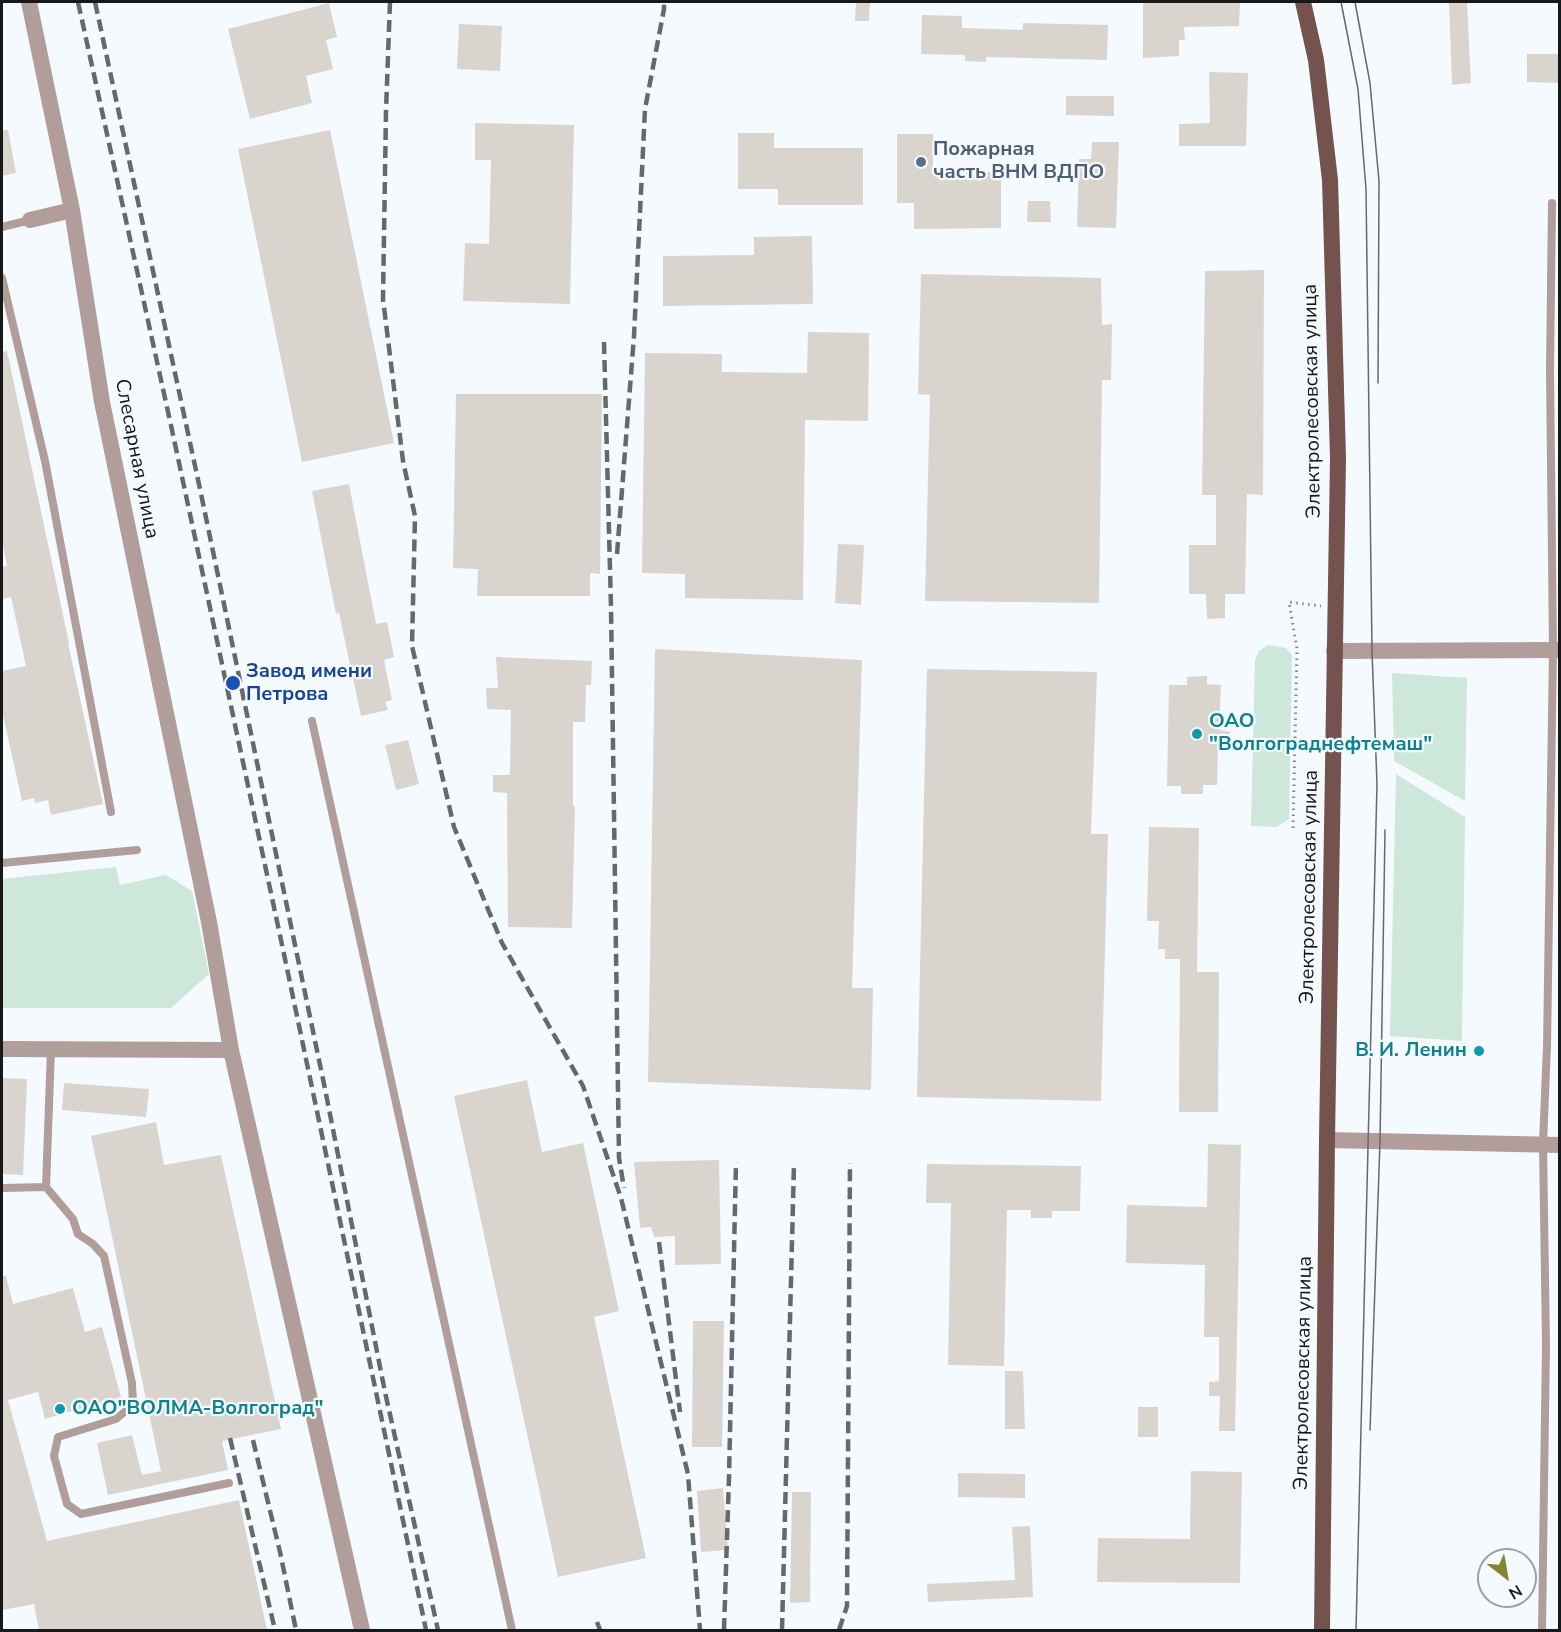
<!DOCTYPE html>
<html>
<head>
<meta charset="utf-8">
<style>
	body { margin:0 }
	#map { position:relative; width:1561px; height:1632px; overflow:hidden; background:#f5faff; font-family:"Nunito Sans",sans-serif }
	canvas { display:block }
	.frame { position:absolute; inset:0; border:3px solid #16181a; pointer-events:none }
	.north { position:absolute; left:1477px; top:1548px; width:60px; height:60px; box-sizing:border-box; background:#f5faff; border:2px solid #9ca0a3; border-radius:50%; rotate:149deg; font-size:16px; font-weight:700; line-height:24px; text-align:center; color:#16181a }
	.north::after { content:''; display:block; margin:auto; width:21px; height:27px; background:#838630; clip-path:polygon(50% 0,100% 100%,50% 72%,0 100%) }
</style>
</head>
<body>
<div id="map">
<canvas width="1561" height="1632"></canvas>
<div class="frame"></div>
<div class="north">N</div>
</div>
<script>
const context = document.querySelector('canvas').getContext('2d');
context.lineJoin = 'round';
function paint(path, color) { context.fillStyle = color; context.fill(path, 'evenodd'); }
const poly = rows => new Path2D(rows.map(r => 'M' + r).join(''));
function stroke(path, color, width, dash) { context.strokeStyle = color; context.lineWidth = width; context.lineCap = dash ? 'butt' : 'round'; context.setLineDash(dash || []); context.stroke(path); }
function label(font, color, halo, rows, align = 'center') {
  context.font = font + ' "Nunito Sans",sans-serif'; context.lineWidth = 4.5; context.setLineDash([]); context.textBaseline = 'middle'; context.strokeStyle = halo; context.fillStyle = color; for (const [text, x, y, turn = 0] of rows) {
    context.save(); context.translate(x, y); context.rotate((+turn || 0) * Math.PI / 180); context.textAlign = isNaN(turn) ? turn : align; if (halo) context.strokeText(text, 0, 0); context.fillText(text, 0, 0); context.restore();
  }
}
paint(poly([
	[1268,645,1286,648,1292,655,1289,819,1277,827,1251,826,1255,660,1259,651],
	[1392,673,1467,678,1465,801,1394,761],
	[1396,774,1465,817,1462,1041,1390,1036],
	[116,867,120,885,166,875,192,891,209,974,171,1008,2,1008,2,879]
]), '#cde7da');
paint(poly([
	[856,2,870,2,869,21,855,21],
	[1143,2,1240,2,1239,26,1184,27,1185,40,1179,40,1179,56,1143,58],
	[1449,2,1467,2,1471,83,1452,85],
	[329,3,337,37,326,40,333,69,306,76,312,103,250,119,228,29],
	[922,15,962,16,962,28,1023,30,1023,23,1108,25,1107,60,986,57,986,62,965,61,965,55,921,54],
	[459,24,502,26,500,71,457,69],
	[1527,54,1560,54,1560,83,1527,82],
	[1209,72,1248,73,1246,146,1179,146,1179,124,1210,123],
	[1066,96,1114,96,1114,116,1066,115],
	[475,123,574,125,570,304,463,301,465,243,489,244,491,160,475,160],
	[2,130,8,130,16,173,2,176],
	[330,130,394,443,302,462,238,149],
	[738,133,774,133,774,148,863,148,863,205,778,205,778,189,738,189],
	[897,134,933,134,933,173,1001,172,1001,228,914,229,914,203,897,203],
	[1092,142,1119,142,1116,228,1077,227,1079,159,1091,159],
	[1028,201,1050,201,1051,222,1027,222],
	[812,236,813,304,663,306,663,256,754,255,754,237],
	[1264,270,1263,495,1247,494,1245,594,1225,594,1225,618,1207,619,1206,594,1189,594,1189,545,1216,545,1216,495,1202,495,1205,271],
	[921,274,1101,278,1102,325,1112,324,1111,380,1102,380,1099,603,925,601,930,395,918,394],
	[808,332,869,333,868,421,805,420,803,600,685,598,685,574,642,573,645,353,722,354,722,372,807,373],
	[7,351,69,643,68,643,103,804,51,815,48,800,35,803,34,798,22,801,3,715,2,715,2,671,26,666,11,597,2,599,2,567,7,566,2,540,2,352],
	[456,394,602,394,600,574,590,573,590,596,477,596,478,569,453,568],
	[349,484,376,624,387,622,394,657,384,660,392,700,385,702,388,710,361,716,339,613,336,614,312,491],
	[838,544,864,545,861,605,835,603],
	[655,649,862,660,852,988,873,988,871,1090,648,1082],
	[496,657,592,661,591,685,586,685,585,722,573,722,573,806,575,806,572,928,508,927,507,793,493,792,493,775,510,775,511,710,487,709,486,688,498,688],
	[927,669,1097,672,1091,834,1108,834,1101,1101,917,1097],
	[1207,676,1207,684,1221,685,1219,730,1231,732,1218,746,1217,785,1203,785,1203,794,1181,794,1181,786,1167,786,1169,685,1187,685,1187,677],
	[408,740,419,784,396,790,385,745],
	[1149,827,1199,828,1197,972,1219,972,1218,1112,1179,1112,1180,959,1165,959,1165,949,1158,949,1159,921,1147,921],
	[2,1078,27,1079,23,1175,2,1174],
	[527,1080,542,1152,583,1143,619,1311,594,1317,646,1558,558,1577,454,1096],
	[64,1083,149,1089,146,1117,62,1110],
	[156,1122,164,1165,221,1155,281,1429,222,1441,228,1470,108,1495,97,1443,132,1435,142,1475,161,1471,91,1136],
	[1208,1144,1241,1145,1235,1431,1219,1431,1220,1396,1209,1396,1209,1382,1219,1381,1219,1337,1204,1337,1205,1265,1126,1263,1127,1205,1207,1207],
	[719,1160,721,1264,675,1265,675,1236,654,1237,651,1227,640,1228,634,1162],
	[927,1164,1081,1166,1080,1211,1052,1211,1052,1218,1031,1218,1031,1210,1007,1210,1004,1366,948,1365,951,1203,926,1203],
	[2,1276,6,1276,13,1304,73,1288,85,1332,102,1327,121,1397,45,1419,38,1392,8,1400,47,1541,239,1500,267,1630,39,1630,34,1604,2,1610],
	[693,1321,724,1321,722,1447,692,1447],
	[1005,1371,1023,1371,1025,1429,1005,1429],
	[1138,1407,1158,1407,1158,1437,1138,1437],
	[1191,1471,1242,1472,1240,1583,1097,1582,1098,1538,1190,1539],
	[958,1473,1025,1474,1025,1498,958,1497],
	[723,1488,728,1550,701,1552,697,1491],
	[792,1492,811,1492,810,1602,790,1603],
	[1030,1526,1033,1597,928,1602,927,1584,1015,1580,1012,1527]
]), '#dad4ce');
stroke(poly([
	[1293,828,1297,649,1289,602,1321,606]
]), '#828589', 3, [1.5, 4.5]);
stroke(poly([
	[2,227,30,220],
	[2,278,45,461,111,812],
	[312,721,512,1630],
	[2,863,137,850],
	[46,1187,73,1219,78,1234,93,1244,104,1256,132,1383,133,1405,116,1419,58,1437,54,1456,67,1504,81,1514,229,1483],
	[2,1188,46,1187,51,1049],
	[1542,1630,1546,1344,1543,1144,1547,1046,1553,649,1550,370,1552,203]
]), '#b19d9a', 8);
stroke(poly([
	[29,2,72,210,102,402,209,922,231,1050,362,1630],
	[30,220,72,210],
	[1334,651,1560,650],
	[2,1049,231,1050],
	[1327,1140,1560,1145]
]), '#b19d9a', 16);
stroke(poly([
	[1303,2,1316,60,1330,180,1338,458,1327,1140,1322,1630]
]), '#74524e', 16);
stroke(poly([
	[1341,2,1358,89,1366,189,1372,651,1377,784,1356,1630],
	[1355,2,1370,83,1379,181,1378,383],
	[1370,1430,1380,1141,1385,830]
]), '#65696c', 1.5);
stroke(poly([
	[78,2,172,430,281,940,426,1630],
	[95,2,200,489,324,1084,385,1392,438,1630],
	[390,2,386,111,383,299,403,461,415,516,412,646,454,827,502,943,583,1086,621,1198,688,1474,700,1630],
	[604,342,611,607,619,1158,624,1188],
	[617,554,634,336,645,109,664,9,664,2],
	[659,1242,680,1412],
	[230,1438,275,1630],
	[253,1440,280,1552,296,1630],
	[597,1622,600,1630],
	[724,1630,729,1477,736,1162],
	[782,1630,794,1164],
	[839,1630,847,1606,850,1163]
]), '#65696c', 4.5, [12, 6]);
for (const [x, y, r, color] of [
	[921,162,6,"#5c6f8a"],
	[233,683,8,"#1a4fb4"],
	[1197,734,6,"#0f9aa8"],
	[1479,1051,6,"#0f9aa8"],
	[60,1409,6,"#0f9aa8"]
]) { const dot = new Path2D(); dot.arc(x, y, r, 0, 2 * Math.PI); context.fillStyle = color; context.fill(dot); stroke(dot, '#f5faff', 2); }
label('bold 20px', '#4e5e75', '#f5faff', [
	["Пожарная",933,150],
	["часть ВНМ ВДПО",933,173]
], 'left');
label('20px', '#16181a', '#f5faff', [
	["Электролесовская улица",1313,401,-91],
	["Слесарная улица",136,459,79],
	["Электролесовская улица",1310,887,-89],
	["Электролесовская улица",1304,1373,-89]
]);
label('bold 20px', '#164399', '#f5faff', [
	["Завод имени",246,672],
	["Петрова",246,695]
], 'left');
label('bold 20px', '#0d838f', '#f5faff', [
	["ОАО",1209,722],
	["\"Волгограднефтемаш\"",1209,745],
	["В. И. Ленин",1467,1051,"right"],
	["ОАО\"ВОЛМА-Волгоград\"",72,1409]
], 'left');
</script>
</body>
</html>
